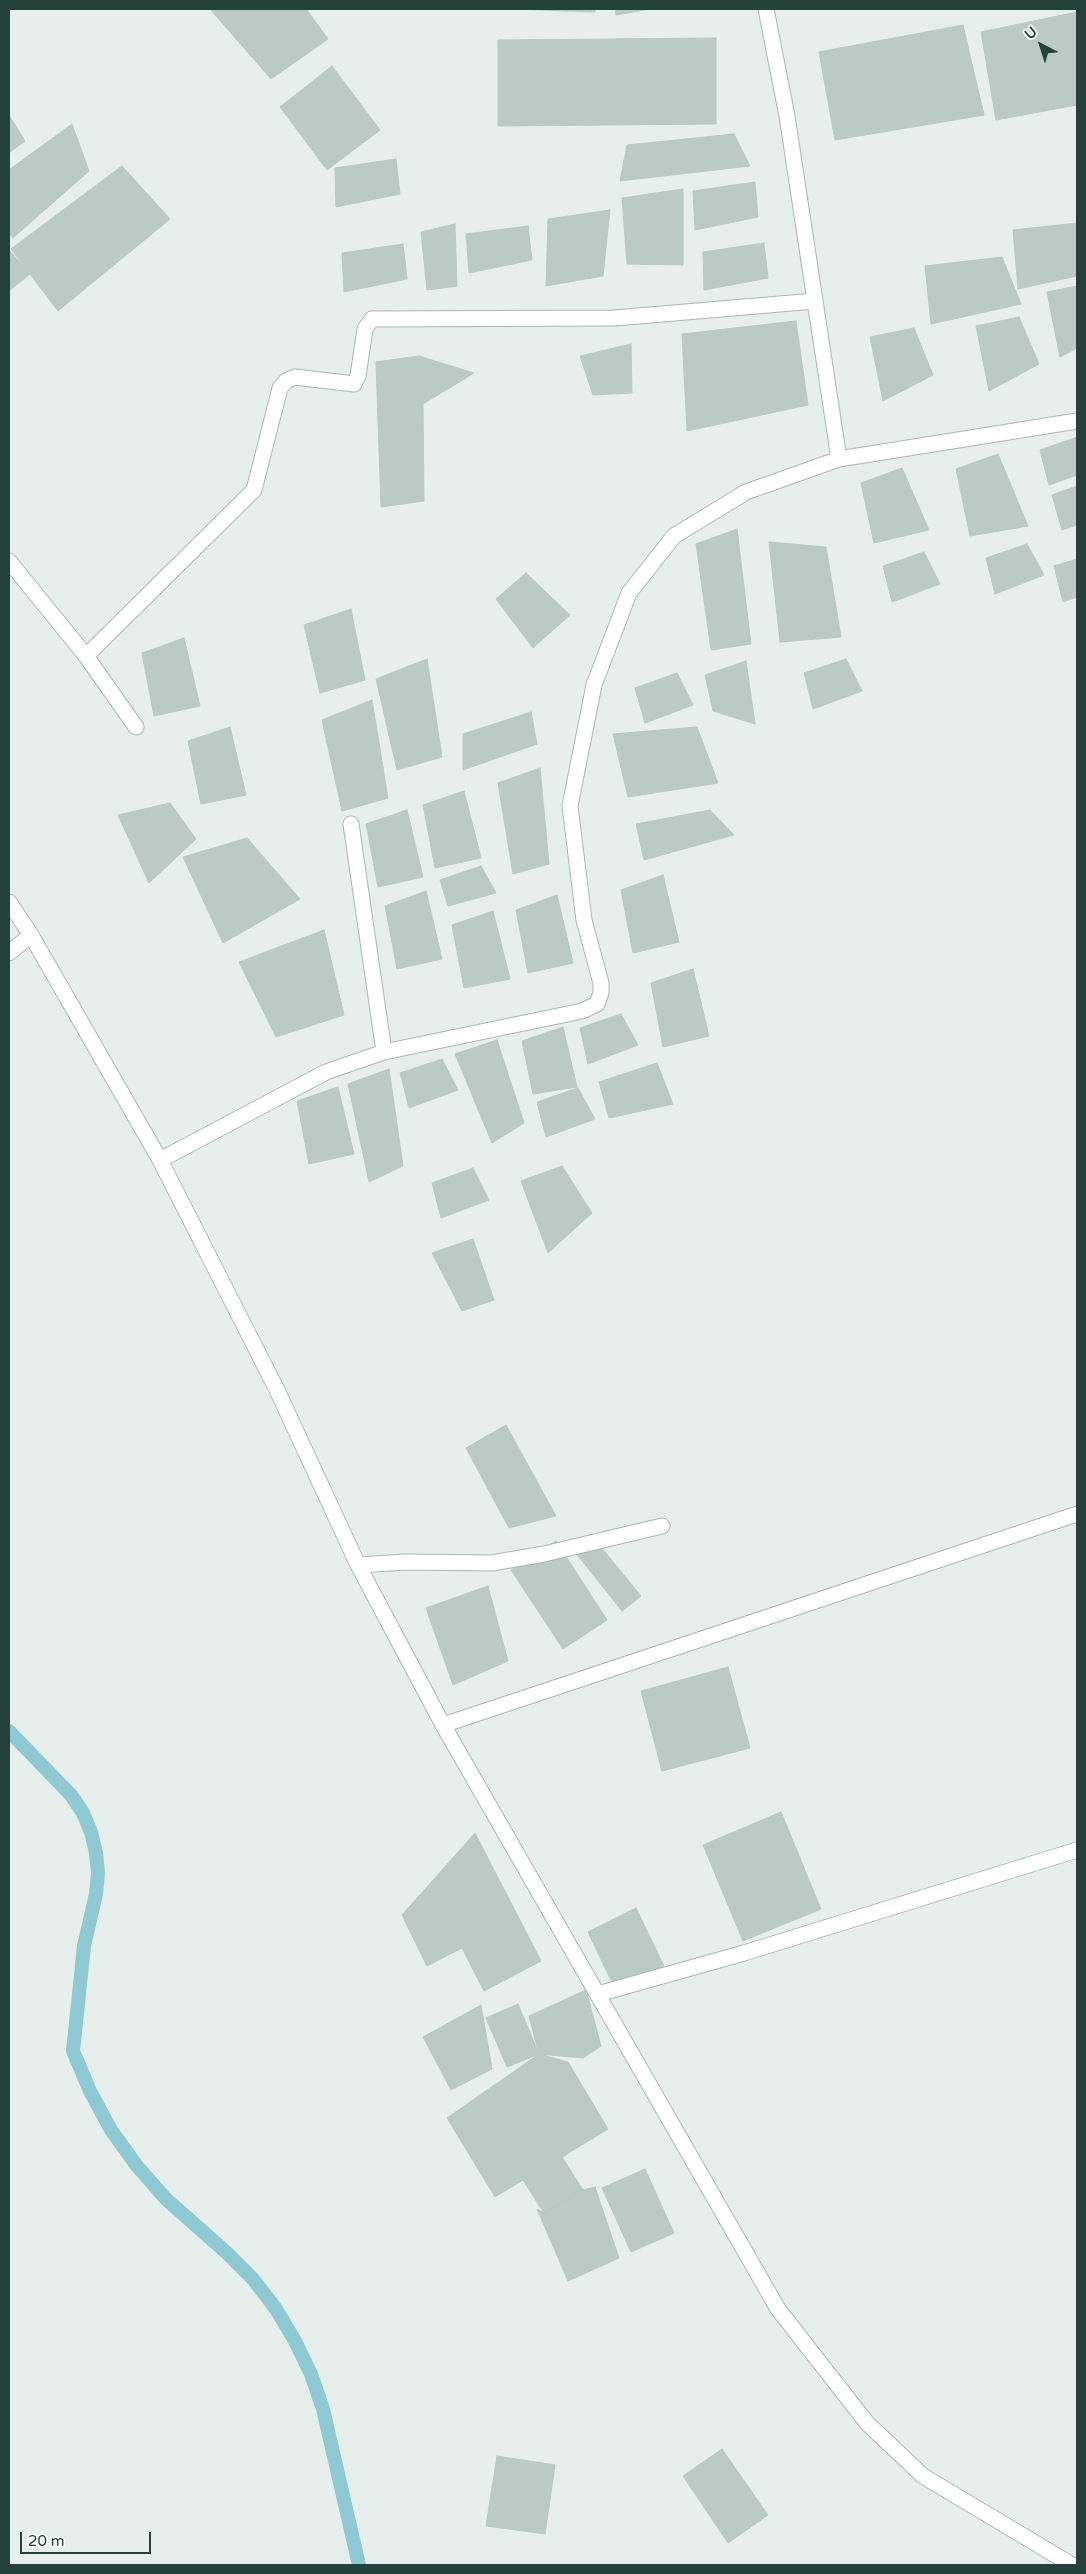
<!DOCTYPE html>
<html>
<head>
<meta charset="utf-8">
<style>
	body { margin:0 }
	#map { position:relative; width:1086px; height:2574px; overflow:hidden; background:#e6efeb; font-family:"Varela Round",sans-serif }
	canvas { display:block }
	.frame { position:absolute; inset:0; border:10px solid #24423a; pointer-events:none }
	.north { position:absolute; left:1016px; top:20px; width:50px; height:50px; -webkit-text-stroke:4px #f7fbf9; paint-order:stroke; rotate:320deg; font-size:14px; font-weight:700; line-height:20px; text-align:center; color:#24423a }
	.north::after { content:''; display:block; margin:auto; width:18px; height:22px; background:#24423a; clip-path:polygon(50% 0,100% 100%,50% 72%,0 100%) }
	.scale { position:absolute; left:20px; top:2532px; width:131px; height:22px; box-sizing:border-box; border:2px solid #24423a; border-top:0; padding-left:6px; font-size:15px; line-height:18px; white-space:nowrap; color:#24423a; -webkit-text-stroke:4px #f7fbf9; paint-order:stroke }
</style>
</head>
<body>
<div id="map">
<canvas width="1086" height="2574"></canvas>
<div class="frame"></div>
<div class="north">U</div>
<div class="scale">20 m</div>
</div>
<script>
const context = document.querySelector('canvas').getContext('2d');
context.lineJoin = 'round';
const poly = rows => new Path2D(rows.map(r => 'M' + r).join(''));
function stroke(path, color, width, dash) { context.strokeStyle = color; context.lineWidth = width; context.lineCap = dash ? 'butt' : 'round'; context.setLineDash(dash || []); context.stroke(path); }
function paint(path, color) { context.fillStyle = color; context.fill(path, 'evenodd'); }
stroke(poly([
	[9,1731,71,1795,83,1813,91,1832,96,1853,98,1873,96,1894,84,1946,73,2051,90,2091,111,2130,137,2166,166,2199,227,2253,253,2279,276,2309,295,2341,311,2374,323,2409,359,2565]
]), '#8ec9d4', 14);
const building = poly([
	[210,9,306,9,328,39,271,79,210,9],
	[511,9,595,9,595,12,511,9],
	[615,9,650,9,616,15,615,9],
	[1077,12,1077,105,996,120,981,32,1077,12],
	[963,25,984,115,835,140,819,52,963,25],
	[716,38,716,124,498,126,498,40,716,38],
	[332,66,380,130,327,170,280,107,332,66],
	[9,115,25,141,9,153,9,115],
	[72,124,89,171,13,238,9,233,9,170,72,124],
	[734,134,750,166,620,181,627,145,734,134],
	[396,159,400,194,336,207,335,168,396,159],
	[122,166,170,219,58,311,11,249,122,166],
	[755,182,758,217,695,230,693,191,755,182],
	[683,189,683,265,627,264,622,198,683,189],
	[610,210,603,276,546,286,548,219,610,210],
	[1077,223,1077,276,1018,289,1013,230,1077,223],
	[455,224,457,286,427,290,421,232,455,224],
	[528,226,532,260,469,273,466,234,528,226],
	[764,243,768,278,704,290,703,252,764,243],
	[403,244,407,279,344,292,342,253,403,244],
	[9,250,30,274,9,291,9,250],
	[1002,257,1021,304,931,324,925,266,1002,257],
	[1077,286,1077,348,1060,357,1047,292,1077,286],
	[1019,317,1039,364,989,391,976,326,1019,317],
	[796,321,808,405,687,431,682,334,796,321],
	[914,328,933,375,883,401,870,337,914,328],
	[631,344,632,393,593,395,580,356,631,344],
	[419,356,474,373,423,404,424,501,381,507,376,362,419,356],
	[1077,437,1077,475,1049,485,1040,450,1077,437],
	[998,454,1028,526,970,536,956,469,998,454],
	[902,468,929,530,874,543,861,483,902,468],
	[1077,486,1077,525,1062,530,1052,495,1077,486],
	[737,529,751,644,711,650,696,544,737,529],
	[769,542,826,547,841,637,780,642,769,542],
	[1027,544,1044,575,995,594,986,558,1027,544],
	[924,552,940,584,892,602,883,566,924,552],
	[1077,559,1077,597,1063,602,1054,566,1077,559],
	[526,573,570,615,533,648,496,599,526,573],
	[351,609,365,680,320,693,304,625,351,609],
	[184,638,200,706,154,716,142,653,184,638],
	[427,659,442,757,397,770,376,679,427,659],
	[846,659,862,691,813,709,804,673,846,659],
	[746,661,755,724,713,711,705,675,746,661],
	[677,673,693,705,645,723,635,688,677,673],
	[372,700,388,798,342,811,322,720,372,700],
	[531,712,537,744,463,770,463,734,531,712],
	[230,727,246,795,201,804,188,741,230,727],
	[697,727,718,783,628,797,613,734,697,727],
	[540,768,549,864,513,874,498,783,540,768],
	[464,791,481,858,435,868,423,805,464,791],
	[170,803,196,839,149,883,118,815,170,803],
	[407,810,423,877,378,887,366,824,407,810],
	[710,810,734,835,644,860,636,824,710,810],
	[247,838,300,899,223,943,183,857,247,838],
	[481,866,496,893,448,906,440,880,481,866],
	[663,875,679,942,633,953,621,890,663,875],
	[426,891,442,959,397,969,385,906,426,891],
	[557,895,573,963,528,973,516,910,557,895],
	[493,911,510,979,464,988,452,925,493,911],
	[324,930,344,1015,276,1037,239,962,324,930],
	[693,969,709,1036,663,1047,651,983,693,969],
	[621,1014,638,1045,588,1064,580,1028,621,1014],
	[563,1027,577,1087,533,1094,522,1041,563,1027],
	[497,1040,524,1123,492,1143,455,1054,497,1040],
	[442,1059,458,1090,409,1108,400,1073,442,1059],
	[657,1063,673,1104,609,1118,599,1082,657,1063],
	[389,1069,403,1166,369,1182,348,1084,389,1069],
	[338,1087,354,1154,309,1164,297,1101,338,1087],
	[578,1088,595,1119,546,1137,537,1102,578,1088],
	[562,1166,592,1213,548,1253,521,1181,562,1166],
	[473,1168,489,1200,441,1218,432,1183,473,1168],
	[473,1239,494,1300,462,1311,432,1253,473,1239],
	[506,1425,556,1516,509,1528,466,1448,506,1425],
	[556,1541,607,1620,563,1649,511,1570,556,1541],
	[596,1541,641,1596,622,1611,571,1547,596,1541],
	[488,1586,508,1661,453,1685,426,1608,488,1586],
	[728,1667,750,1748,662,1771,641,1691,728,1667],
	[781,1812,821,1909,743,1941,703,1845,781,1812],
	[475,1833,541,1961,484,1991,462,1948,427,1966,402,1915,475,1833],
	[636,1908,664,1966,615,1989,588,1932,636,1908],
	[586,1990,601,2046,583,2058,539,2054,529,2016,586,1990],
	[518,2004,539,2054,507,2067,486,2018,518,2004],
	[481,2005,492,2069,451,2090,423,2037,481,2005],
	[539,2054,568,2062,608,2129,562,2157,583,2190,544,2213,523,2180,495,2197,447,2118,539,2054],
	[645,2169,674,2233,631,2252,602,2188,645,2169],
	[595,2187,619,2258,568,2281,537,2209,544,2213,583,2190,595,2187],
	[722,2449,768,2515,728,2543,683,2476,722,2449],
	[497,2456,555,2465,545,2534,486,2526,497,2456]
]);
paint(building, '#bbcac4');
stroke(building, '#b8c9c2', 1);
const minor = poly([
	[766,9,787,116,839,459],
	[9,561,86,656,136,727],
	[86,656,254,490,280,388,286,381,295,377,354,384,358,376,365,329,372,319,615,318,815,301],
	[351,824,384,1052],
	[9,902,31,935,160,1160,277,1390,358,1565,443,1725,778,2309,867,2423,923,2476,1072,2565],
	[9,953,31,935],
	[160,1160,326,1072,384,1052,582,1011,597,1004,601,993,601,983,584,920,570,806,594,685,629,593,674,536,746,492,839,459,1077,421],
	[358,1565,406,1562,492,1563,544,1554,662,1526],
	[443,1725,1077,1514],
	[598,1994,744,1953,1077,1850]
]);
stroke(minor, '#a8b8b2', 17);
stroke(minor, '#fff', 15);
</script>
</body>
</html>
